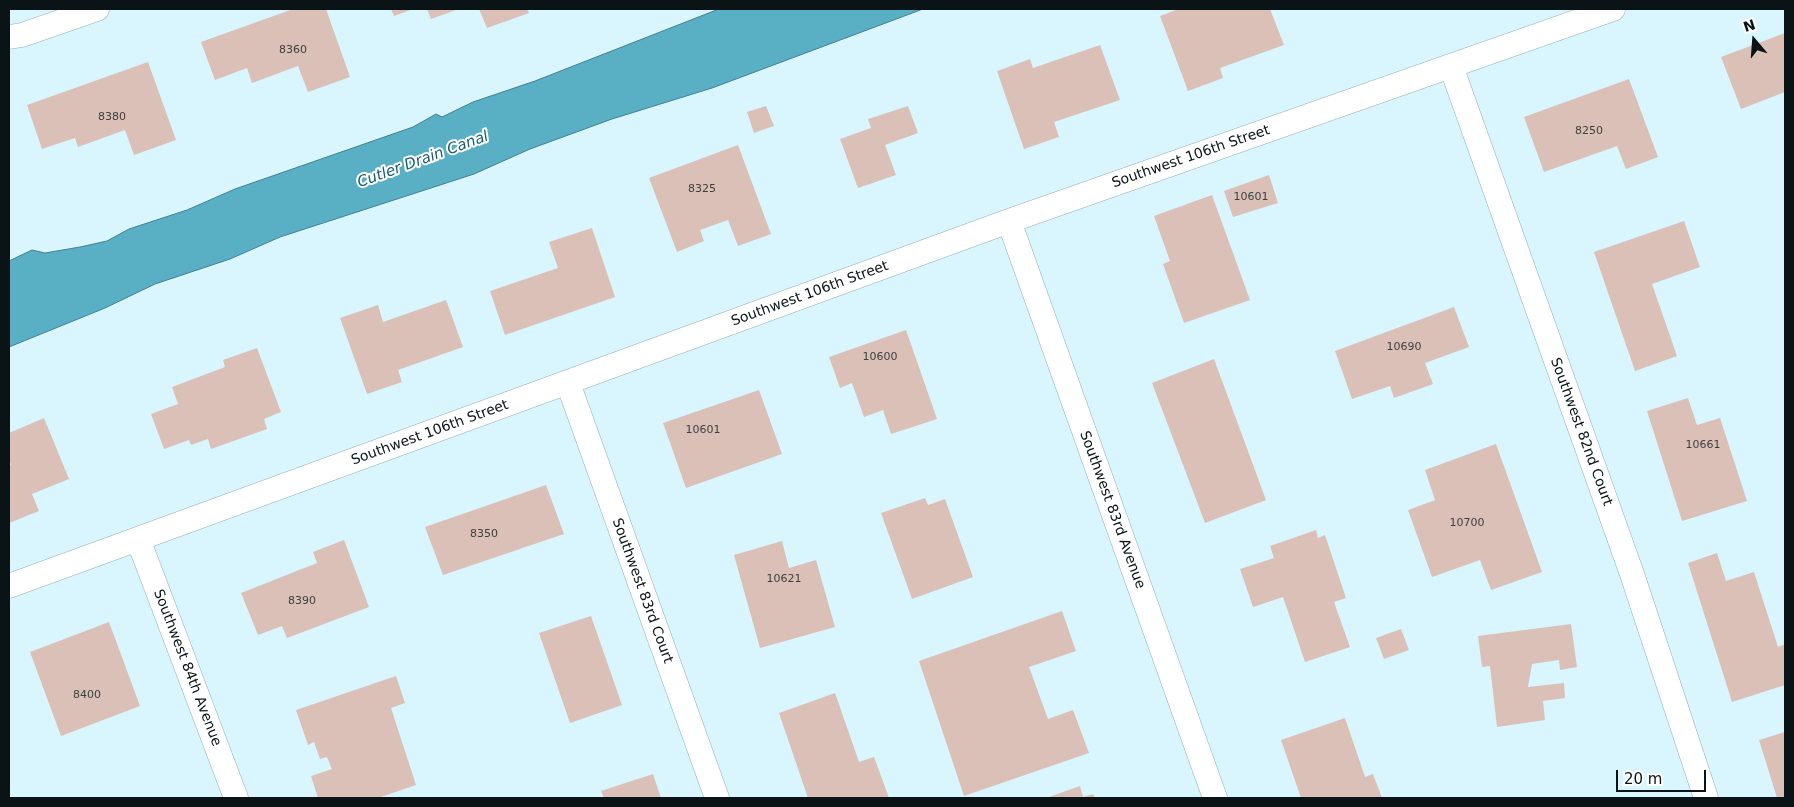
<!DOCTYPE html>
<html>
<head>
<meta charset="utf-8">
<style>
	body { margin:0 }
	#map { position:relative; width:1794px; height:807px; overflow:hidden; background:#d9f6fe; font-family:"DejaVu Sans",sans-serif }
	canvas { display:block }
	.frame { position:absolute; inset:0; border:10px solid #0a1417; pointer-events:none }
	.north { position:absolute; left:1729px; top:15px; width:50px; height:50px; -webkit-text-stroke:4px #fff; paint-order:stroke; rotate:342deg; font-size:14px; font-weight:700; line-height:20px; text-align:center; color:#0a1417 }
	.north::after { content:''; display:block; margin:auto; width:18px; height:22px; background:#0a1417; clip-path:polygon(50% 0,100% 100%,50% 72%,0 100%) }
	.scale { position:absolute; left:1616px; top:770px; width:90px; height:22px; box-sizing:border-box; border:2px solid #0a1417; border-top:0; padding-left:6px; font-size:15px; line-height:18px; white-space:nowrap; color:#0a1417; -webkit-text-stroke:4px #fff; paint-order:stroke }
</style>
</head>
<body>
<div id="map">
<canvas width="1794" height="807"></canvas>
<div class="frame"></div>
<div class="north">N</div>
<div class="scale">20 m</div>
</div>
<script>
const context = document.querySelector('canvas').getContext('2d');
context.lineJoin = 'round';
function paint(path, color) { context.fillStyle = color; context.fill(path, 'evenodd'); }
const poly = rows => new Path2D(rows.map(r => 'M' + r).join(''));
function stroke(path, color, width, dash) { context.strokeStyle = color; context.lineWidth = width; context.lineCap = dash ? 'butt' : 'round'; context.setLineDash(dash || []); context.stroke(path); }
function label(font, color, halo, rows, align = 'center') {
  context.font = font + ' "DejaVu Sans",sans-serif'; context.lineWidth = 4; context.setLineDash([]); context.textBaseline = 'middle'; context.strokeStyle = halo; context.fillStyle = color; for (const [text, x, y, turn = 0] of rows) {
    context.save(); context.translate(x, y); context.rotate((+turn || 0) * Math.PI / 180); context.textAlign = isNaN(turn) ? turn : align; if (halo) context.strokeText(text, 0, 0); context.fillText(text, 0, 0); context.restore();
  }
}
const water = poly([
	[719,9,923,9,712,88,612,119,530,149,474,174,280,237,230,259,155,284,105,308,9,347,9,261,32,250,45,253,80,247,107,241,129,229,187,210,235,189,413,127,436,114,442,117,473,102,535,81,719,9]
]);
paint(water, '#59afc4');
stroke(water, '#418090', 1);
paint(poly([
	[293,9,326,9,350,77,308,92,298,66,252,83,247,68,215,80,201,42],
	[391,9,413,9,394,16],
	[427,9,459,9,431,19],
	[479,9,527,9,529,13,487,28],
	[1179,9,1270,9,1284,45,1220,68,1223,78,1188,91,1160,16],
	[1785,33,1785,92,1741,109,1721,57],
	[1100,45,1120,100,1054,122,1059,137,1024,149,997,71,1030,59,1033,68],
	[148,62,176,140,134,155,125,130,78,147,75,138,42,149,27,105],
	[1629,79,1658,157,1626,169,1617,146,1544,172,1524,117],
	[766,106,774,126,754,133,747,112],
	[908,106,918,133,885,145,896,175,858,188,840,139,871,128,868,119],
	[738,145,771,234,738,246,728,220,700,230,704,241,677,252,649,178],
	[1269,175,1278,203,1233,217,1224,191],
	[1212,195,1250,300,1184,323,1163,264,1170,261,1154,216],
	[1684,221,1700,267,1652,284,1677,356,1635,371,1594,252],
	[592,228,615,297,505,335,490,291,558,268,549,242],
	[446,300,463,347,398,370,402,382,367,394,340,318,378,305,383,322],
	[1454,307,1469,347,1425,363,1433,384,1394,398,1390,386,1352,399,1335,351],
	[906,330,937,419,891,434,883,410,864,417,852,383,840,388,829,357],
	[257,348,281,412,264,419,267,429,211,449,208,439,191,445,189,440,164,449,151,414,178,404,172,387,225,367,223,360],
	[1214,359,1266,500,1205,523,1152,383],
	[759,390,782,454,686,488,663,423],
	[1688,398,1697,425,1720,418,1747,501,1682,521,1647,411],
	[44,418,69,479,32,494,39,511,9,523,9,466,11,465,9,459,9,433],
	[1496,444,1542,572,1491,590,1480,560,1432,577,1408,510,1435,500,1425,470],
	[546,485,564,534,443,575,425,527],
	[925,498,928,505,945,499,973,577,912,599,881,513],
	[1316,530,1318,538,1325,535,1346,598,1334,602,1350,647,1305,662,1283,597,1253,607,1240,569,1274,558,1270,546],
	[344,540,369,607,287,638,282,626,258,635,241,593,317,563,313,552],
	[782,541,789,568,816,560,835,627,760,648,734,555],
	[1717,553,1726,581,1754,572,1778,647,1785,644,1785,685,1732,702,1688,563],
	[1062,611,1076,651,1029,667,1048,719,1073,710,1089,753,964,796,919,661],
	[591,616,622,705,570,723,539,633],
	[109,622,140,706,61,736,30,652],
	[1571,624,1577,667,1560,670,1559,660,1532,664,1528,687,1564,683,1565,698,1543,701,1545,720,1497,727,1490,666,1482,667,1478,636],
	[1401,629,1409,650,1384,659,1376,638],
	[396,676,405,703,391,708,416,785,378,798,357,798,356,797,318,798,311,776,332,769,327,757,320,759,314,742,308,745,296,710],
	[835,693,859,762,874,757,889,798,808,798,779,713],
	[1345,718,1365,777,1373,774,1382,798,1301,798,1281,740],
	[1785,732,1785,798,1777,798,1759,740],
	[653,774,661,798,604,798,601,791],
	[1080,786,1083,797,1093,794,1095,798,1046,798]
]), '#dac0b7');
const street = poly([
	[9,37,22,35,97,9],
	[1451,66,1632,574,1706,798],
	[1009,221,1215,798],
	[568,383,717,798],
	[138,539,236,798],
	[9,586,1009,221,1613,9]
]);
stroke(street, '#93aeb6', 25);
stroke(street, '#fff', 24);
label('11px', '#3e3f3f', null, [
	["8360",293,50],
	["8380",112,117],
	["8250",1589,131],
	["8325",702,189],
	["10601",1251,197],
	["10690",1404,347],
	["10600",880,357],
	["10601",703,430],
	["10661",1703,445],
	["10700",1467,523],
	["8350",484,534],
	["10621",784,579],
	["8390",302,601],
	["8400",87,695]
]);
label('14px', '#0a1417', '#fff', [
	["Southwest 106th Street",1191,157,-19],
	["Southwest 106th Street",810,294,-20],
	["Southwest 82nd Court",1581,432,70],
	["Southwest 106th Street",430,433,-20],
	["Southwest 83rd Avenue",1112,510,70],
	["Southwest 83rd Court",642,591,70],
	["Southwest 84th Avenue",187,668,69]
]);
label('italic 15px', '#155d6d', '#fff', [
	["Cutler Drain Canal",423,160,-20]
]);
</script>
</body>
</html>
